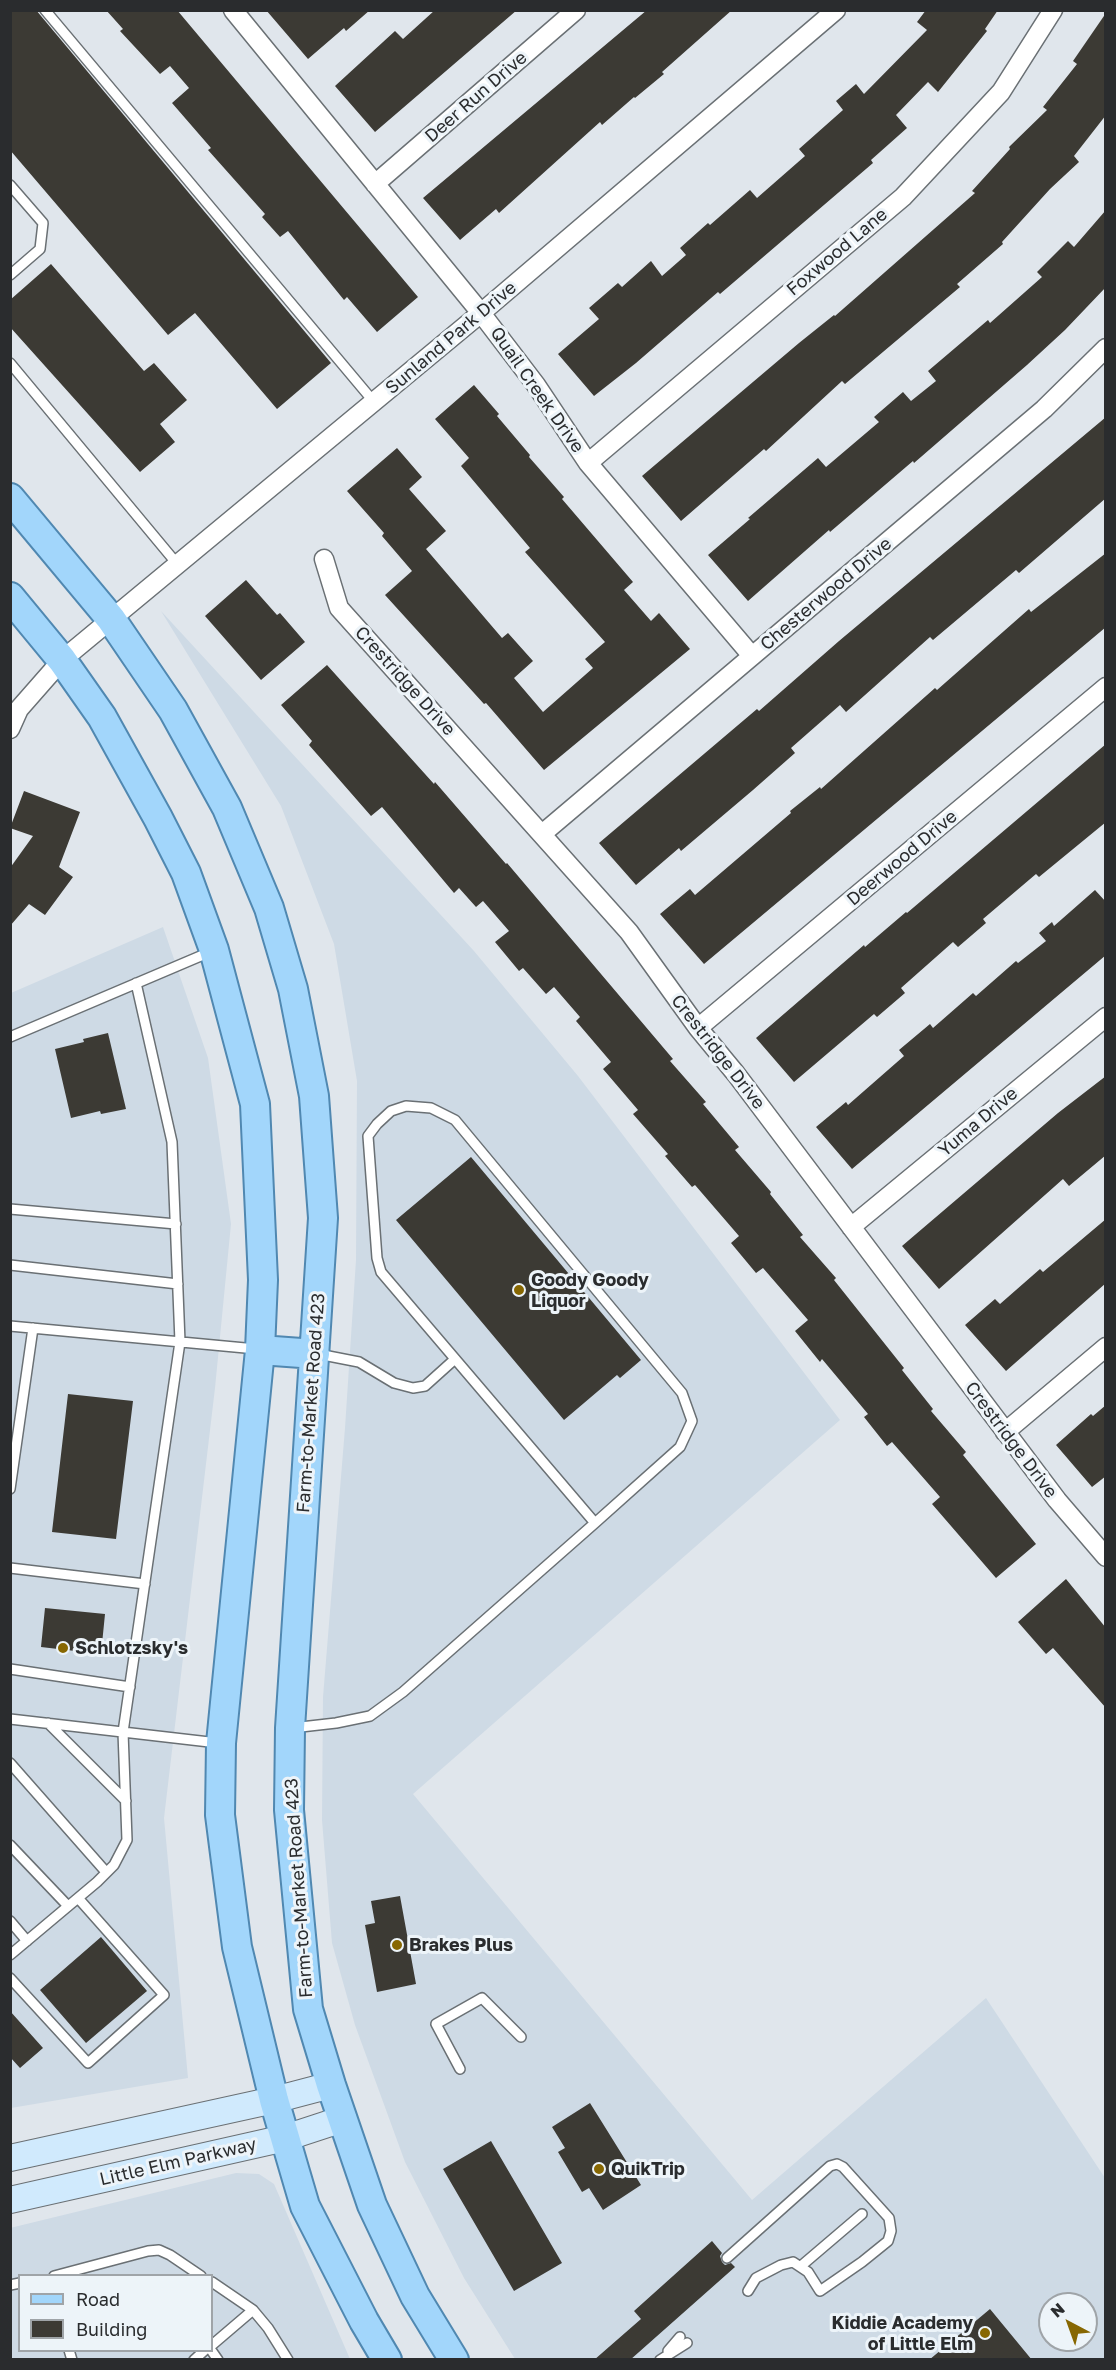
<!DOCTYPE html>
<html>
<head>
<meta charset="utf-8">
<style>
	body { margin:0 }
	#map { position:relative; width:1116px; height:2370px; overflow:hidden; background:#e0e6ec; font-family:"Golos Text",sans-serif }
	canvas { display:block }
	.frame { position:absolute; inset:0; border:12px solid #2a2c2e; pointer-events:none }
	.legend { position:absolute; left:18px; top:2274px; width:195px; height:78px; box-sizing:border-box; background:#edf4f9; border:2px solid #9fa4a8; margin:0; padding:8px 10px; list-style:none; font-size:18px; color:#2a2c2e }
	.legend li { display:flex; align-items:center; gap:12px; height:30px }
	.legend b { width:30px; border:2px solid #9fa4a8 }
	.north { position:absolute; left:1038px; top:2292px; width:60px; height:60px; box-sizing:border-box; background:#edf4f9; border:2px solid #9fa4a8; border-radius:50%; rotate:319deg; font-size:16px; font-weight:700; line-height:24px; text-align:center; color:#2a2c2e }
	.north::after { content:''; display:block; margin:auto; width:21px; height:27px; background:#876702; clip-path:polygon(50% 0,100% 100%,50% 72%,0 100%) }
</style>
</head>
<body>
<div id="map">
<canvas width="1116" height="2370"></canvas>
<div class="frame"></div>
<ul class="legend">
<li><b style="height:8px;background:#a2d6fb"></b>Road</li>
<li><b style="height:16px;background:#3c3a34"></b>Building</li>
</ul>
<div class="north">N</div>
</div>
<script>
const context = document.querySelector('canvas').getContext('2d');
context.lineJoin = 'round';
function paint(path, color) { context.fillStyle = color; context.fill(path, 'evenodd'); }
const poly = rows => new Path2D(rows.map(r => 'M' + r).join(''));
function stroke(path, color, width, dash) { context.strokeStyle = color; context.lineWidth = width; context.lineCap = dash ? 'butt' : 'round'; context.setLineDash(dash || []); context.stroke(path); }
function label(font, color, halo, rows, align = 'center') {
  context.font = font + ' "Golos Text",sans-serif'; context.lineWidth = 6; context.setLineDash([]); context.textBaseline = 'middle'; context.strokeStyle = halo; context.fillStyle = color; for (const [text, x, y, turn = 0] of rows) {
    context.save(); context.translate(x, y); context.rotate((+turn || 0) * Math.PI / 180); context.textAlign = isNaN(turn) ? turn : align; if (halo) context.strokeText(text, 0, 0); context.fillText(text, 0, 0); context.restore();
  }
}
paint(poly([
	[161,611,474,951,578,1076,840,1420,413,1794,752,2200,986,1998,1105,2178,1105,2359,515,2359,464,2278,405,2162,355,2025,332,1943,322,1820,323,1697,345,1428,356,1260,357,1081,334,944,281,806],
	[1050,2304,1086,2304,1086,2340,1050,2340],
	[163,927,208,1058,231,1224,215,1388,164,1818,188,2078,11,2108,11,993],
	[236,2173,259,2174,274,2184,350,2359,11,2359,10,2228],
	[20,2276,212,2276,212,2350,20,2350]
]), '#cedae5');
paint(poly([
	[10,10,36,10,331,363,277,409,195,313,168,335,10,150],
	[106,10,177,10,418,297,377,332,347,297,344,300,288,231,280,237,262,217,265,214,208,150,211,148,172,103,189,88,170,66,160,74,120,31,123,29],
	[266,10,370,10,346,31,344,28,308,59],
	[435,10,517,10,375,132,335,86,395,31,403,39],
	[647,10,732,10,662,72,664,74,635,98,634,97,602,125,600,122,499,213,496,209,460,240,423,198],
	[926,10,998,10,985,29,987,31,938,92,928,82,896,115,907,128,871,160,873,163,720,294,718,292,636,363,594,396,558,354,599,319,589,308,618,283,622,287,651,261,662,276,686,255,680,248,708,223,710,225,750,190,757,198,805,156,799,149,843,110,836,101,856,84,864,94,927,30,917,22],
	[1106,13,1106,115,1074,156,1079,162,1050,189,1002,242,1003,244,957,284,960,287,845,384,842,381,766,451,764,449,681,521,642,476,799,343,834,315,835,316,975,193,972,191,1010,149,1009,147,1047,110,1043,107,1077,64,1073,61],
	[1106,210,1106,287,1065,330,1027,365,914,463,913,461,830,532,829,530,748,601,708,555,750,519,748,518,818,458,826,467,879,422,874,417,903,392,911,401,936,381,928,371,988,320,990,323,1042,277,1037,272,1068,241,1074,247],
	[51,264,144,371,154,363,187,400,160,424,175,442,140,472,10,327,10,300],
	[474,385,499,414,497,416,530,455,529,457,564,497,562,499,633,582,624,590,651,621,659,613,690,649,544,770,486,703,484,704,385,595,412,571,382,536,384,533,347,491,397,448,422,477,409,489,446,531,426,549,502,638,508,633,533,661,514,678,543,712,593,668,585,659,605,642,525,552,530,548,461,466,469,458,435,419],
	[1106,417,1106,498,1019,573,1016,570,933,640,930,637,846,712,840,705,791,748,795,753,753,790,681,851,679,848,636,885,599,843,757,709,759,711,839,641],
	[1106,553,1106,627,704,964,660,914,690,889,695,895,791,813,790,811,820,787,821,789,935,688,937,690,1029,609,1031,612],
	[246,580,277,615,280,613,305,642,261,680,205,616],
	[327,665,434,784,435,782,506,864,507,863,673,1059,670,1061,706,1102,703,1104,739,1147,735,1150,771,1192,770,1194,803,1235,800,1237,836,1278,834,1280,904,1368,902,1370,933,1409,931,1411,966,1452,963,1455,1036,1544,996,1578,932,1504,940,1497,892,1442,887,1446,864,1417,868,1414,822,1359,820,1362,795,1331,808,1320,763,1268,756,1273,731,1243,739,1236,695,1185,692,1187,665,1156,668,1154,633,1114,638,1110,603,1069,611,1062,576,1021,580,1017,554,987,546,994,523,968,519,971,495,942,509,931,483,901,476,907,459,888,454,893,382,807,371,816,309,745,312,741,281,705],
	[1106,744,1106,822,1039,877,1036,874,983,919,986,923,958,947,953,942,901,988,905,993,877,1017,874,1014,794,1082,756,1038,864,945,865,947,906,912,907,913],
	[24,791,80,812,59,867,73,877,45,915,29,904,10,926,10,868,33,836,10,828],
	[1095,890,1106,902,1106,955,852,1169,816,1127,846,1102,848,1105,904,1056,899,1050,930,1024,933,1028,973,993,976,996,1016,961,1018,963,1046,941,1039,933,1052,922,1054,926],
	[108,1033,126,1109,101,1114,100,1111,71,1118,55,1049,84,1042,83,1039],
	[1106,1076,1106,1155,1069,1186,1063,1179,939,1289,902,1246,1058,1113],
	[471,1157,641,1360,620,1378,617,1375,564,1420,396,1220],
	[1106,1219,1106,1283,1006,1371,965,1325,995,1299,1000,1304,1040,1269,1043,1272],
	[68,1394,133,1401,116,1539,52,1532],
	[1106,1405,1106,1476,1092,1487,1056,1445,1091,1414,1093,1416],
	[1066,1579,1106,1628,1106,1708,1053,1648,1046,1654,1018,1622],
	[45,1608,105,1614,101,1654,41,1647],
	[400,1896,416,1984,377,1992,365,1925,375,1923,371,1901],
	[101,1937,147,1991,86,2043,40,1990],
	[10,2011,43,2048,20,2068,10,2057],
	[590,2103,641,2185,603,2210,589,2188,582,2192,558,2152,565,2148,552,2127],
	[491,2141,562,2263,514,2291,443,2169],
	[712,2241,722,2253,720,2256,722,2262,725,2265,731,2263,735,2267,630,2360,594,2360,641,2319,634,2311],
	[990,2309,1032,2360,929,2360]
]), '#3c3a34');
const service = poly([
	[45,10,374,402],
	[10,185,43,223,40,249,10,275],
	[10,363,178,565],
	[10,1037,210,952],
	[10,1209,176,1224],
	[10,1265,178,1284],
	[10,1326,256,1349],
	[318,1354,359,1362,394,1383,413,1388,425,1386,455,1359],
	[10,1489,33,1328],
	[10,1568,145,1584],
	[10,1669,130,1687],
	[10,1719,218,1743],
	[48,1723,126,1801],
	[292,1728,336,1723,370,1716,403,1692,595,1523,680,1447,692,1421,682,1393,455,1120,431,1108,406,1106,391,1111,377,1124,368,1136,377,1258,381,1272,595,1523],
	[10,1763,106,1872],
	[10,1845,68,1906],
	[10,1921,27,1941],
	[10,1955,97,1882,114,1865,127,1840,123,1732,180,1342,172,1142,136,983],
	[10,1978,88,2063,164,1995,78,1898],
	[460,2069,436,2024,482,1998,521,2037],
	[727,2258,830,2166,837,2164,843,2167,889,2218,891,2231,888,2241,862,2262,820,2291,808,2272,793,2262,781,2265,756,2278,748,2291],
	[801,2266,862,2214],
	[54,2276,148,2251,159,2250,170,2255,201,2276],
	[212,2282,253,2310,268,2328,288,2360],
	[10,2285,20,2283],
	[212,2345,253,2310],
	[69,2350,72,2360],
	[211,2350,218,2360],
	[668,2351,680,2337],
	[194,2360,205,2350],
	[660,2360,687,2343]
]);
const minor = poly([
	[233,10,481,313,536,385,588,463,752,656],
	[375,184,576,10],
	[588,463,903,197,1001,92,1053,10],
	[324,559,339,608,629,932,698,1028,736,1074,1057,1500,1106,1557],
	[10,729,19,709,62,660,481,313,836,10],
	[542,834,1044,409,1106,348],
	[698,1028,1106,687],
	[851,1227,1106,1017],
	[1005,1432,1106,1347]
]);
const secondary = poly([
	[10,2158,274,2100,331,2085],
	[10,2200,285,2138,343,2119]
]);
const primary = poly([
	[10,498,111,619,173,710,227,808,269,908,293,989,314,1096,323,1218,290,1728,289,1810,308,2009,331,2085,372,2205,415,2296,454,2360],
	[10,597,62,660,102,717,158,818,186,873,214,950,255,1104,263,1280,260,1350,221,1743,220,1815,237,1947,274,2100,295,2172,305,2206,364,2321,387,2360],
	[260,1350,315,1354]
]);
stroke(service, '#6a7074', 12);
stroke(minor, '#6a7074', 21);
stroke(secondary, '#6a7074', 28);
stroke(primary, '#5088b1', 32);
stroke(service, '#fff', 9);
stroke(minor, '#fff', 18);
stroke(secondary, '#d0eafd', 26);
stroke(primary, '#a2d6fb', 28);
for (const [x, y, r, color] of [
	[519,1290,6,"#876702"],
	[63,1648,6,"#876702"],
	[397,1945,6,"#876702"],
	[599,2169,6,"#876702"],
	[985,2333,6,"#876702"]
]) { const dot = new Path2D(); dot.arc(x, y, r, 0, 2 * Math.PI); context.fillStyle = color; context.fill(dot); stroke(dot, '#edf4f9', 2); }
label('18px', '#2a2c2e', '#edf4f9', [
	["Deer Run Drive",476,97,-41],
	["Foxwood Lane",837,252,-40],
	["Sunland Park Drive",451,338,-40],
	["Quail Creek Drive",537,390,55],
	["Chesterwood Drive",826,594,-40],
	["Crestridge Drive",405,681,48],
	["Deerwood Drive",902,858,-40],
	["Crestridge Drive",718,1052,52],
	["Yuma Drive",978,1122,-40],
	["Farm-to-Market Road 423",311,1403,-86],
	["Crestridge Drive",1011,1440,53],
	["Farm-to-Market Road 423",299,1888,-94],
	["Little Elm Parkway",178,2162,-13]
]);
label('bold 18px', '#2a2c2e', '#edf4f9', [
	["Goody Goody",531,1280],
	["Liquor",531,1301],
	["Schlotzsky's",75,1648],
	["Brakes Plus",409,1945],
	["QuikTrip",611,2169],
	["Kiddie Academy",973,2323,"right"],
	["of Little Elm",973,2344,"right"]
], 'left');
</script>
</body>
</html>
